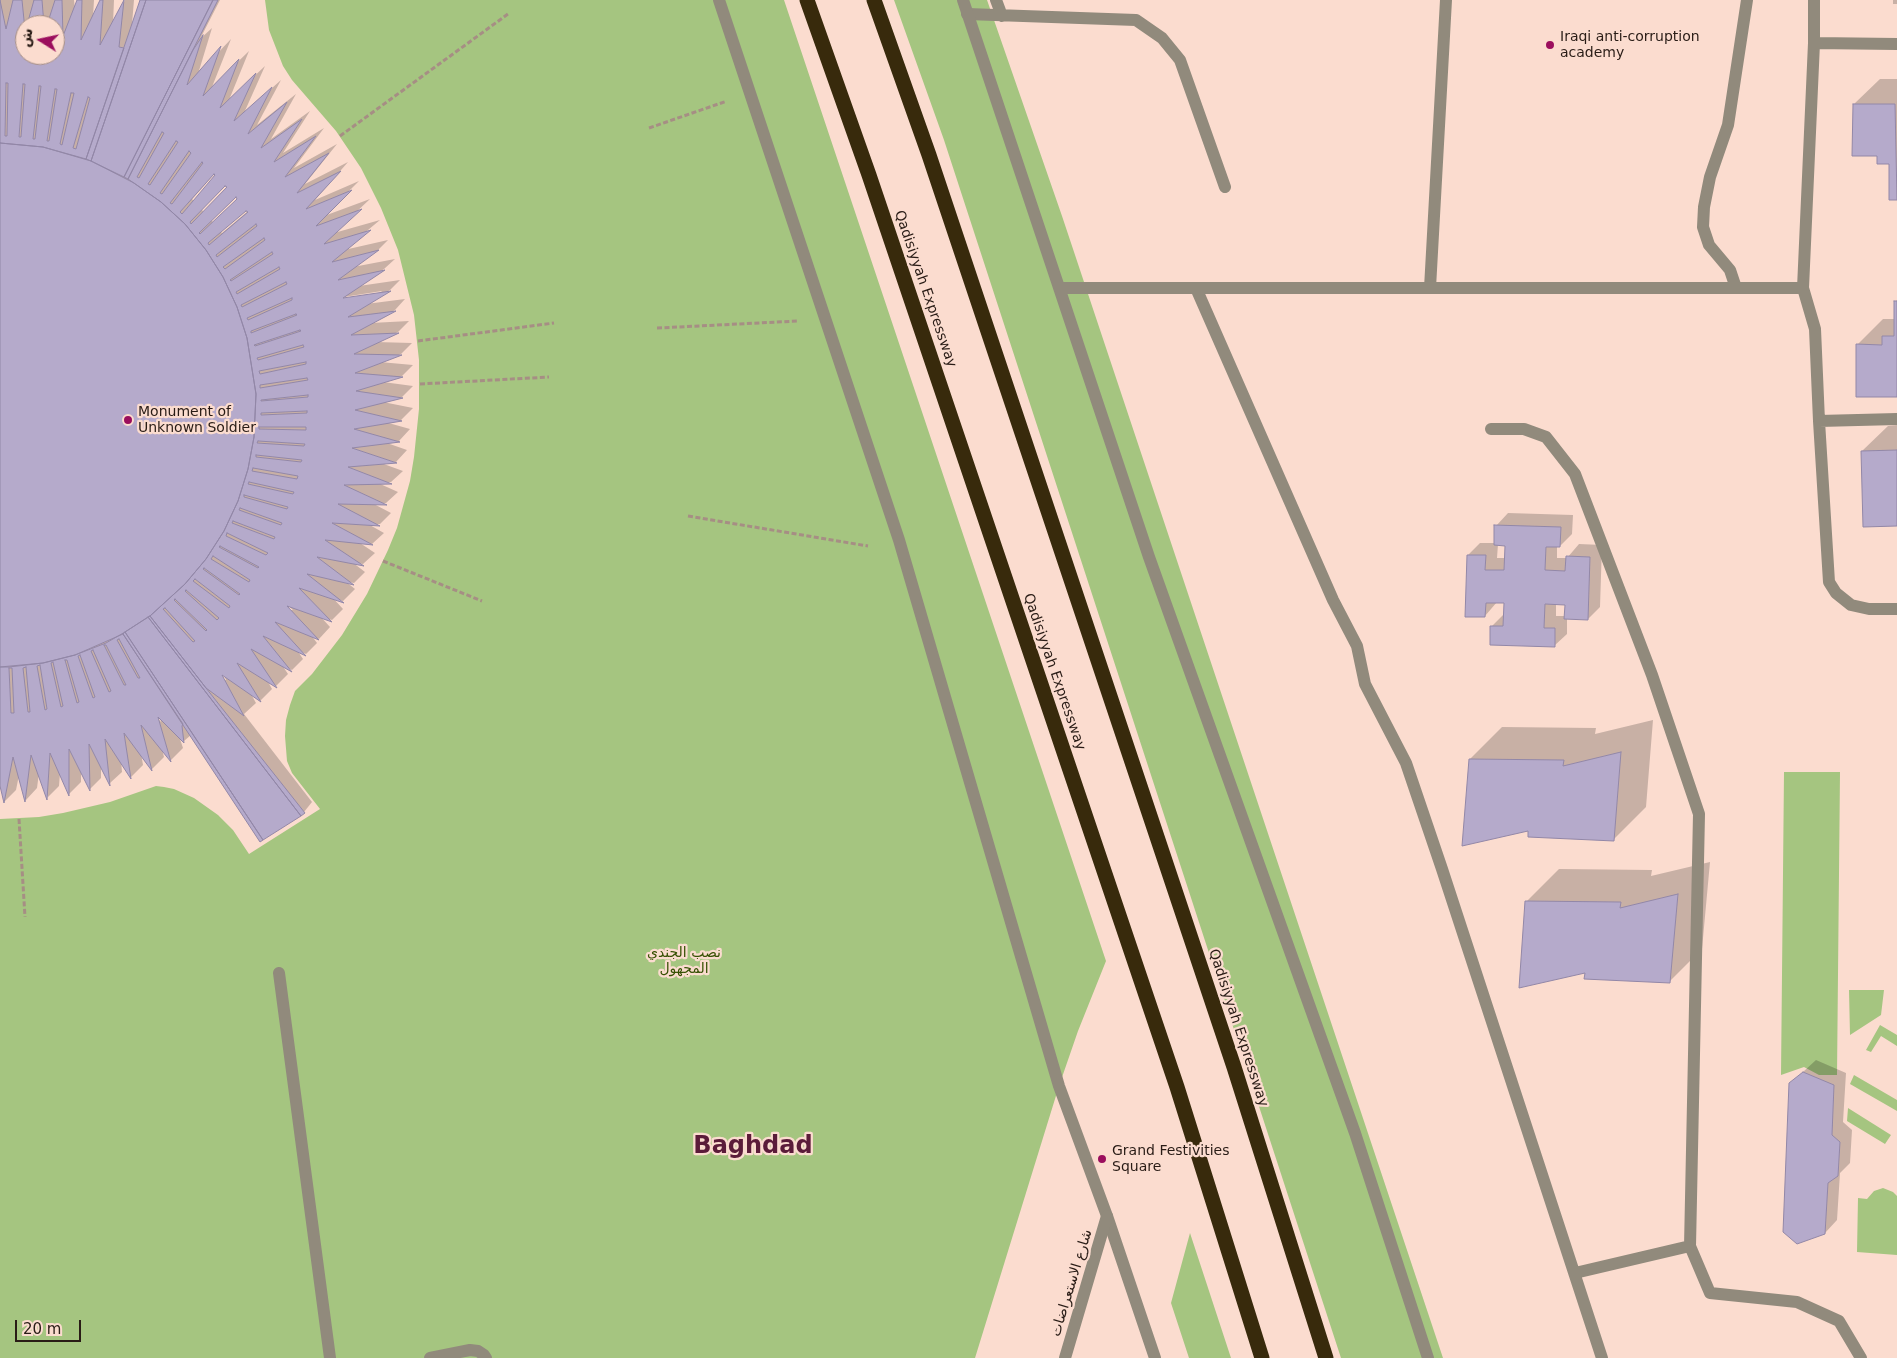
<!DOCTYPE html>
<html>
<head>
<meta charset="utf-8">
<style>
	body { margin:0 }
	#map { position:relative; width:1897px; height:1358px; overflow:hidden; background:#fbdccf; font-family:"DejaVu Sans",Cairo,sans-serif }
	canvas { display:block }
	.north { position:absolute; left:15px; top:15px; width:50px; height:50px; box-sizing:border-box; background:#fbdccf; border:1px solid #a78f85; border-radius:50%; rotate:280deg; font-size:14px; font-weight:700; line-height:20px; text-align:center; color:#291c16 }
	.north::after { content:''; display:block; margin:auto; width:18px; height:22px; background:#9b0e5d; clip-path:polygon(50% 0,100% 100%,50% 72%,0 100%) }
	.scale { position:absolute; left:15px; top:1320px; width:66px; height:22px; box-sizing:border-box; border:2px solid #291c16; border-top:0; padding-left:6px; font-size:15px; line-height:18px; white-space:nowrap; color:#291c16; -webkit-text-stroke:4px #fbdccf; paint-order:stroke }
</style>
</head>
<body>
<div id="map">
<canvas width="1897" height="1358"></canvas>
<div class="north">ش</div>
<div class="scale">20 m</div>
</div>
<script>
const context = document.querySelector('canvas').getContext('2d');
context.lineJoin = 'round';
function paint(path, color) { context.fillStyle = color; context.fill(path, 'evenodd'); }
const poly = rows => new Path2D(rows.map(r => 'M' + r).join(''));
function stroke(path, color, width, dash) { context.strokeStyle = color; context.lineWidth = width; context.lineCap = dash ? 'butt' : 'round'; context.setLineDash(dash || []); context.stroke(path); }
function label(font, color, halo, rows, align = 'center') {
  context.font = font + ' "DejaVu Sans",Cairo,sans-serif'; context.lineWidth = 4.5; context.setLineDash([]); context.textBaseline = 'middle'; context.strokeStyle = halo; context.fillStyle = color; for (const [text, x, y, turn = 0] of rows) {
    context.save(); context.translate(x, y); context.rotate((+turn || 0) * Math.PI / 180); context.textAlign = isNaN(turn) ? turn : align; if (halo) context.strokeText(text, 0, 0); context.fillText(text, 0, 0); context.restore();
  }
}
paint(poly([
	[265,0,784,0,1106,961,1078,1031,1059,1086,975,1358,0,1358,0,819,39,817,63,813,110,802,156,786,164,787,174,789,194,798,218,815,233,830,249,854,320,809,292,773,287,761,285,736,286,720,290,705,295,691,312,674,342,635,367,594,388,550,397,528,410,481,414,457,419,409,419,360,414,315,398,250,381,208,361,168,336,131,292,80,283,66,269,30],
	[894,0,987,0,1062,216,1443,1358,1341,1358,944,140],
	[1784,772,1840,772,1837,1075,1819,1075,1804,1067,1781,1075],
	[1849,990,1884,990,1881,1015,1850,1035],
	[1880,1025,1897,1035,1897,1046,1881,1036,1871,1052,1866,1050],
	[1854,1075,1897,1100,1897,1111,1850,1084],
	[1848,1108,1891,1135,1885,1144,1847,1121],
	[1883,1188,1893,1192,1897,1196,1897,1255,1857,1252,1858,1198,1867,1199,1874,1191],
	[1190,1233,1231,1358,1189,1358,1171,1303]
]), '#a5c580');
paint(poly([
	[0,0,55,0,55,5,57,0,74,0,75,10,79,0,94,0,93,17,101,0,114,0,113,24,125,0,134,0,132,24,142,0,220,0,200,39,212,28,198,74,231,39,212,87,249,51,229,100,265,66,244,113,281,80,257,125,296,94,271,139,310,111,283,153,324,128,294,168,337,144,305,184,348,162,315,200,359,181,324,216,370,199,334,233,380,220,344,250,388,240,378,250,353,267,395,259,384,269,359,286,400,280,390,290,366,304,405,299,395,310,371,323,409,321,398,332,376,342,412,343,401,354,380,362,413,365,402,376,383,382,413,386,402,397,383,402,413,408,401,420,385,422,410,429,399,441,384,442,407,450,396,462,381,463,403,471,391,482,378,483,398,492,386,503,372,503,391,513,380,524,368,524,384,533,372,544,360,543,375,553,363,564,352,562,365,572,354,583,345,581,355,589,343,601,332,597,343,609,332,620,320,616,330,627,319,639,311,635,317,643,306,654,297,650,303,659,292,670,282,665,288,674,276,686,267,680,272,689,260,701,251,694,256,703,244,714,312,802,304,812,260,841,191,735,184,741,179,736,183,748,171,760,162,749,164,757,152,769,141,753,143,765,131,777,121,760,122,772,110,783,101,766,101,778,90,789,81,771,81,782,69,794,60,773,59,786,48,797,39,773,37,788,26,800,19,775,16,790,5,801,0,780],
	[25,25,55,25,55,55,25,55],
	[215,173,217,175,194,201,192,199],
	[226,184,229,187,204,212,201,209],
	[236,196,239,199,214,223,211,220],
	[247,209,248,211,222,233,220,231],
	[382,291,379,294,337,300,337,298],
	[283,601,293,610,289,610],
	[221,669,226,680,224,680,218,670],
	[158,711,161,722,157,718],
	[1893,0,1897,0,1897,4,1893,4],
	[1880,79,1897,79,1897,199,1890,199,1890,163,1878,155,1854,104],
	[1897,300,1897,395,1857,345,1883,319,1895,319,1895,302],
	[1897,425,1897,524,1862,451,1888,426],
	[1508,513,1573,515,1572,534,1560,546,1557,546,1557,558,1567,558,1579,544,1602,545,1600,607,1588,619,1567,618,1567,634,1554,646,1492,626,1505,613,1505,602,1497,602,1485,616,1468,555,1480,543,1495,543,1496,526],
	[1498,544,1507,545,1506,558,1497,558],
	[1556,603,1566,604,1565,616,1556,616],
	[1653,720,1646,807,1613,840,1470,759,1502,727,1596,728,1595,734],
	[1710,862,1702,949,1670,981,1586,971,1526,902,1559,869,1652,870,1651,876],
	[1816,1060,1846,1073,1843,1122,1852,1130,1850,1163,1840,1173,1837,1220,1825,1233,1790,1084]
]), '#0003');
const building = poly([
	[0,0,6,29,13,0,22,0,25,30,25,55,55,55,55,25,47,25,55,0,62,0,63,36,77,0,82,0,81,40,100,0,103,0,100,45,124,0,119,47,124,48,86,159,43,147,0,143,0,0],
	[6,83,8,83,7,136,5,136,6,83],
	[23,84,25,84,21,137,19,137,23,84],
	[39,86,41,86,35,139,33,139,39,86],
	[55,89,57,89,49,141,47,141,55,89],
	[71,93,74,93,62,145,60,144,71,93],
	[88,97,90,98,76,149,73,148,88,97],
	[34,0,42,0,44,25,27,25,34,0],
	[140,0,146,0,91,161,86,159,140,0],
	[146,0,213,0,124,177,91,161,146,0],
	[213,0,218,0,128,179,124,177,213,0],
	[203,35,187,85,221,46,203,96,239,59,220,108,256,73,234,121,272,87,248,134,287,102,261,148,302,119,274,162,316,136,285,177,329,153,297,193,341,171,306,209,352,190,316,226,362,209,324,244,371,230,332,262,379,250,338,280,385,270,343,298,391,291,348,317,396,311,351,335,399,333,354,354,402,355,355,373,403,377,356,391,403,398,355,410,402,421,354,429,400,442,352,448,397,463,348,467,392,484,344,485,387,505,338,504,380,526,332,523,373,545,325,540,364,566,317,557,354,585,307,574,344,603,299,588,332,622,287,606,319,640,275,622,306,656,263,636,292,672,251,649,277,688,237,663,261,702,222,675,244,716,206,688,150,616,185,584,206,559,224,531,238,501,248,469,254,437,256,394,247,338,237,307,223,277,206,250,185,224,161,202,128,179,193,50,203,35],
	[162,132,164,133,139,178,137,177,162,132],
	[176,141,178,142,150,185,148,184,176,141],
	[189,151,191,153,162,194,160,193,189,151],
	[202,162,203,163,172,204,170,203,202,162],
	[214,174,215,175,182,214,180,212,214,174],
	[225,186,227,187,191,224,190,222,225,186],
	[236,197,237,199,200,234,199,233,236,197],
	[246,211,248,212,209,245,208,243,246,211],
	[256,224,257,226,217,257,216,255,256,224],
	[264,238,265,240,225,269,223,267,264,238],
	[272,252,273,254,231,281,230,280,272,252],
	[279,267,280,269,237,294,236,292,279,267],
	[286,282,287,284,242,307,241,305,286,282],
	[292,298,292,300,248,320,247,318,292,298],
	[296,314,297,315,251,333,251,331,296,314],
	[300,330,301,331,255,346,254,345,300,330],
	[303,345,304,347,258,360,257,358,303,345],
	[306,362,306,364,260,374,259,371,306,362],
	[307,378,308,380,260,388,260,385,307,378],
	[308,395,308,397,261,401,261,400,308,395],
	[307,411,307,413,261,415,261,413,307,411],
	[259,427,306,427,306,430,259,429,259,427],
	[258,441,305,444,304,446,257,443,258,441],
	[256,455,302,460,301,462,256,457,256,455],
	[253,468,298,476,297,479,252,471,253,468],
	[249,482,294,492,293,494,248,484,249,482],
	[244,495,288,507,287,509,244,497,244,495],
	[240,508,282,523,281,525,239,510,240,508],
	[233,521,275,537,274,539,232,523,233,521],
	[227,533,268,553,266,555,226,536,227,533],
	[220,546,259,567,258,568,219,547,220,546],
	[213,556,250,580,249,582,211,559,213,556],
	[204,568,240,594,239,595,203,569,204,568],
	[195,579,230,606,229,608,193,581,195,579],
	[186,590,219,618,217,620,185,591,186,590],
	[175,599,207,630,206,631,174,600,175,599],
	[165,608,195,641,193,642,163,609,165,608],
	[1853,104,1895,104,1897,200,1889,200,1889,164,1877,164,1877,156,1852,156,1853,104],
	[0,143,43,147,91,161,134,183,161,202,185,224,206,250,223,277,237,307,247,338,256,394,254,437,248,469,238,501,224,531,206,559,185,584,150,616,125,632,106,643,75,655,43,663,9,667,0,667,0,143],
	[1894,301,1897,301,1897,397,1856,397,1856,344,1882,345,1882,336,1894,336,1894,301],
	[1897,450,1897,526,1863,527,1861,451,1897,450],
	[1494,525,1561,527,1560,547,1546,547,1545,570,1565,571,1566,556,1590,557,1588,620,1564,619,1565,605,1545,604,1544,628,1555,628,1555,647,1490,645,1490,626,1503,626,1504,603,1486,603,1485,617,1465,617,1467,555,1486,555,1485,570,1504,570,1505,546,1494,545,1494,525],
	[150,616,206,688,305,813,301,816,148,617,150,616],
	[148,617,301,816,263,840,125,632,148,617],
	[125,632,263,840,260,842,123,634,125,632],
	[123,634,183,724,182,726,184,743,158,717,171,762,141,725,152,771,124,733,131,779,105,739,110,786,89,744,90,791,69,749,69,796,50,753,47,800,31,755,25,802,13,757,4,803,0,786,0,667,43,663,75,655,123,634],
	[119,639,140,678,138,678,117,640,119,639],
	[104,645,106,645,126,685,124,685,104,645],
	[93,650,111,691,109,692,91,651,93,650],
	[80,655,95,697,93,698,78,656,80,655],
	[65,660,67,660,79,702,77,703,65,660],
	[53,662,63,706,61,707,51,663,53,662],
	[40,665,47,709,45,710,37,666,40,665],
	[26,667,30,712,28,712,23,668,26,667],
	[9,668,12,668,14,713,11,713,9,668],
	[1621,752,1614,841,1528,837,1528,831,1462,846,1469,759,1564,760,1563,766,1621,752],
	[1678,894,1670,983,1584,979,1585,973,1519,988,1525,901,1621,902,1620,908,1678,894],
	[1803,1072,1834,1085,1832,1135,1840,1142,1838,1176,1828,1183,1825,1234,1797,1244,1783,1232,1789,1083,1803,1072]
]);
paint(building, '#b5aacb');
stroke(building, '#9287a7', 1);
stroke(poly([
	[649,128,727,101],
	[340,136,508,14],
	[657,328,799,321],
	[418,341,554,323],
	[420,384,549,377],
	[688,516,868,546],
	[383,561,482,601],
	[19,819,25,917]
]), '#a68e84', 3, [5, 2.5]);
stroke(poly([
	[719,0,899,540,1059,1086,1107,1216,1155,1358],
	[996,0,1002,16],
	[967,14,1136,20,1162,38,1180,60,1225,187],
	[1196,288,1333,600,1357,646,1365,684,1406,763,1442,869,1602,1358],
	[1430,288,1446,0],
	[1736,288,1730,270,1709,245,1703,227,1704,207,1710,177,1728,125,1747,0],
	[1491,429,1524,429,1546,437,1575,474,1652,675,1699,814,1690,1246,1710,1293,1797,1302,1839,1321,1861,1358],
	[279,973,330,1358],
	[1575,1273,1690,1246],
	[430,1358,470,1350,478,1351,484,1355,486,1358]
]), '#918a7c', 12);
stroke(poly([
	[963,0,1149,557,1355,1133,1428,1358],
	[1814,0,1814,43,1803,288,1815,329,1819,421,1829,582,1836,593,1851,605,1869,609,1897,609],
	[1814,43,1897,44],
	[1059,288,1803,288],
	[1819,421,1897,419],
	[1065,1358,1107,1216]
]), '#918a7c', 12);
stroke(poly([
	[807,0,869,175,1177,1087,1262,1358],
	[874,0,929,155,1234,1067,1326,1358]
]), '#382a0c', 15);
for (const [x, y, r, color] of [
	[1550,45,5,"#9b0e5d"],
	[128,420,5,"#9b0e5d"],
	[1102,1159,5,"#9b0e5d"]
]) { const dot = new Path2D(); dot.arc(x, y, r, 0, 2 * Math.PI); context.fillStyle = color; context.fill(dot); stroke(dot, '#fbdccf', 2); }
label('14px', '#291c16', '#fbdccf', [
	["Iraqi anti-corruption",1560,37],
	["academy",1560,53],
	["Monument of",138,412],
	["Unknown Soldier",138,428],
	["Grand Festivities",1112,1151],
	["Square",1112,1167]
], 'left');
label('14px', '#291c16', '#fbdccf', [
	["Qadisiyyah Expressway",925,289,71],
	["Qadisiyyah Expressway",1054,672,71],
	["Qadisiyyah Expressway",1238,1028,72],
	["شارع الاستعراضات",1072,1283,-73]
]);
label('14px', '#365103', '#fbdccf', [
	["نصب الجندي",684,953],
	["المجهول",684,969]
]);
label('bold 24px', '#5b1b39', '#fbdccf', [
	["Baghdad",753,1147]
]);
</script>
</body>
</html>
